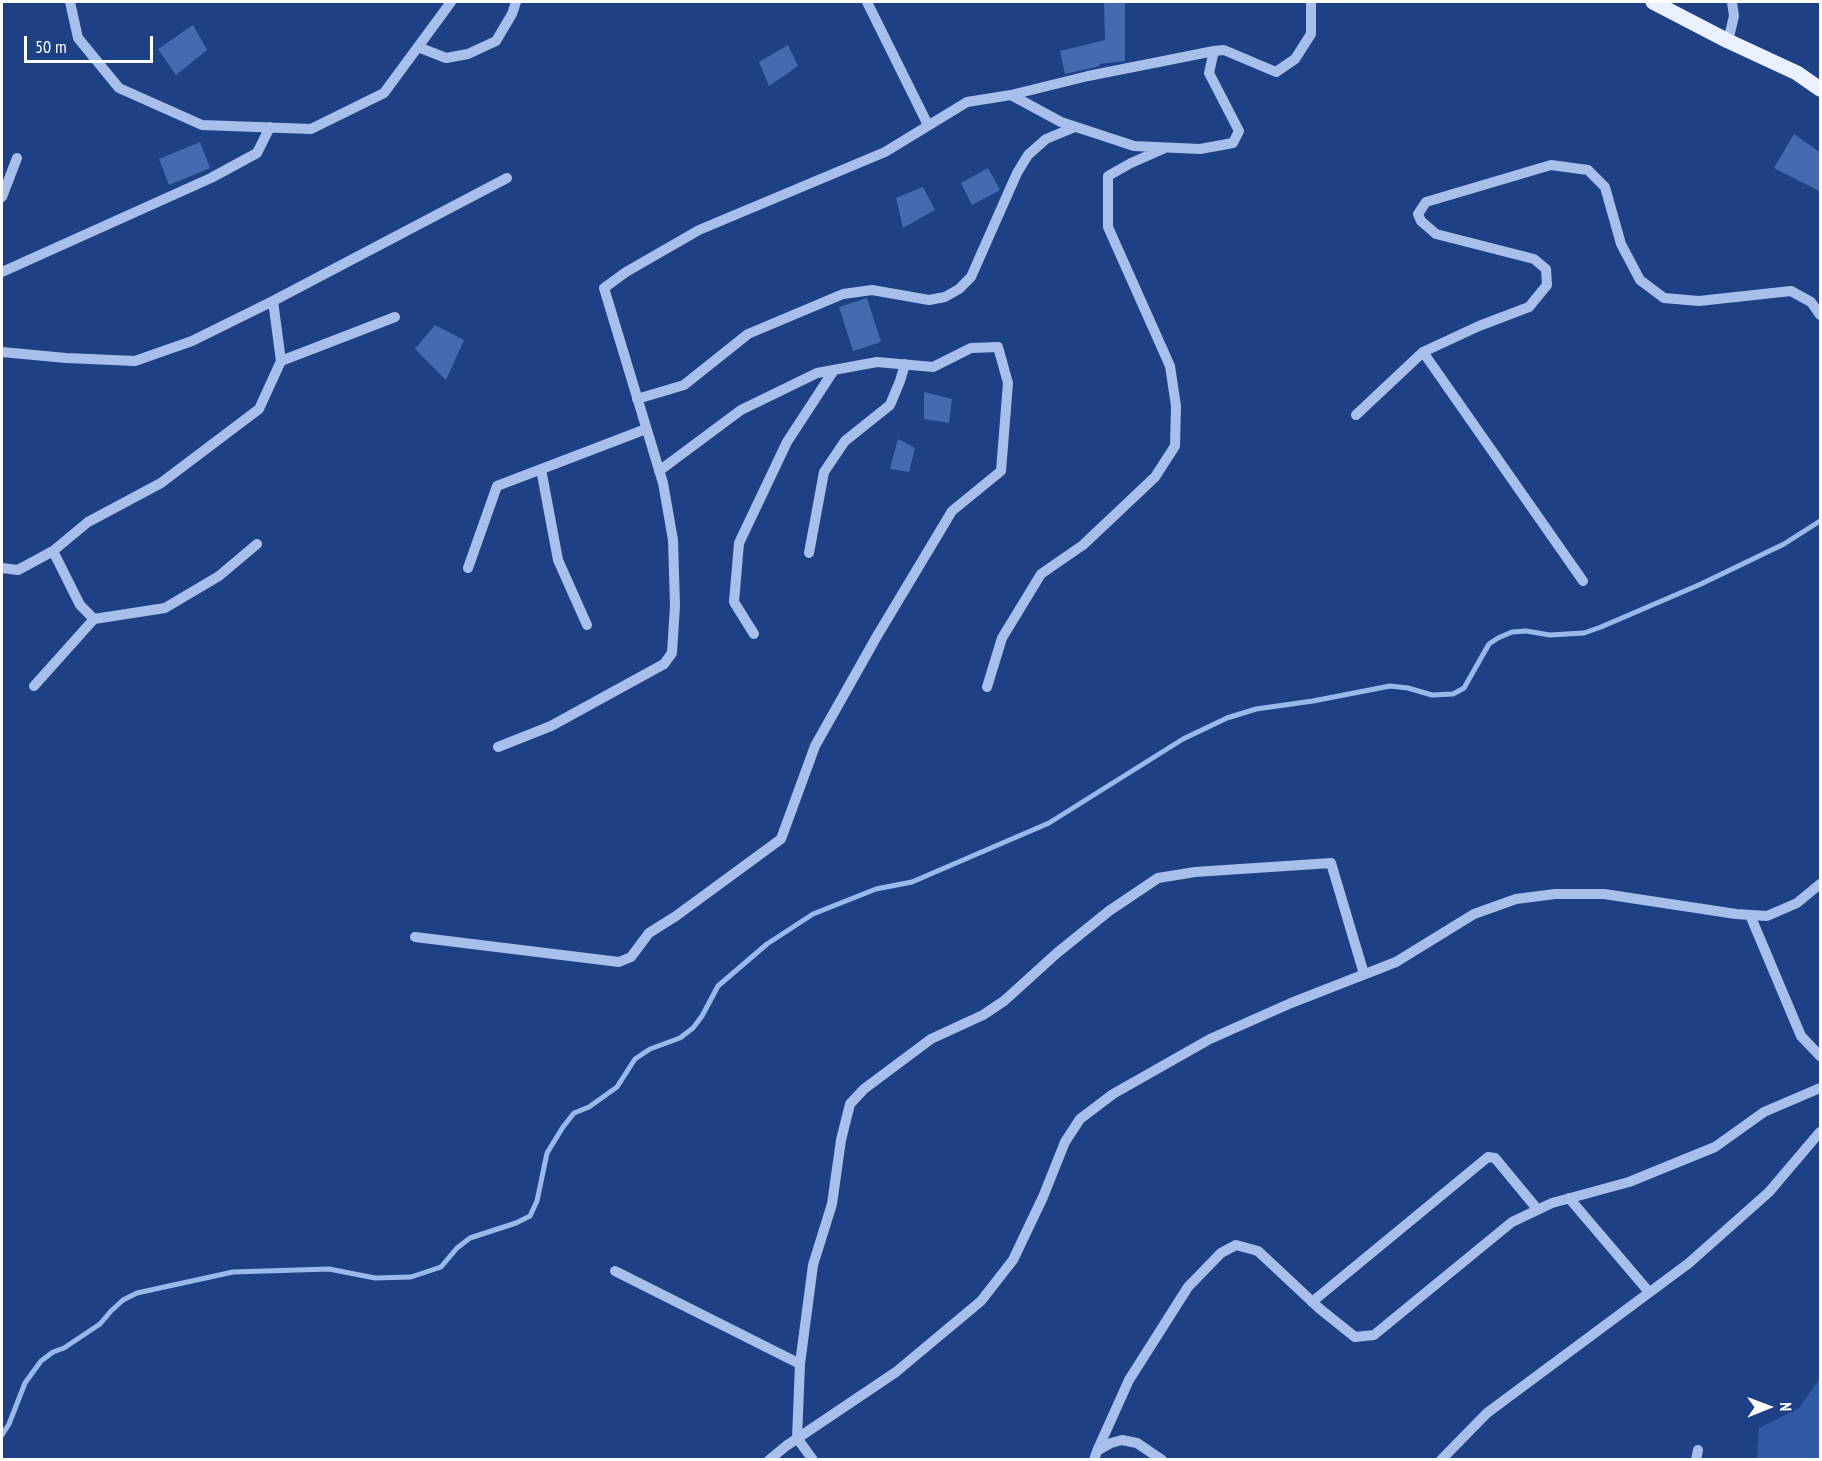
<!DOCTYPE html>
<html>
<head>
<meta charset="utf-8">
<style>
	body { margin:0 }
	#map { position:relative; width:1822px; height:1461px; overflow:hidden; background:#1e4186; font-family:"PT Sans Narrow",sans-serif }
	canvas { display:block }
	.frame { position:absolute; inset:0; border:3px solid #fff; pointer-events:none }
	.north { position:absolute; left:1738px; top:1377px; width:60px; height:60px; -webkit-text-stroke:4px #1e4186; paint-order:stroke; rotate:89deg; font-size:16px; font-weight:700; line-height:24px; text-align:center; color:#fff }
	.north::after { content:''; display:block; margin:auto; width:21px; height:27px; background:#fff; clip-path:polygon(50% 0,100% 100%,50% 72%,0 100%) }
	.scale { position:absolute; left:24px; top:36px; width:129px; height:27px; box-sizing:border-box; border:3px solid #fff; border-top:0; padding-left:8px; font-size:18px; line-height:21px; white-space:nowrap; color:#fff; -webkit-text-stroke:4px #1e4186; paint-order:stroke }
</style>
</head>
<body>
<div id="map">
<canvas width="1822" height="1461"></canvas>
<div class="frame"></div>
<div class="north">N</div>
<div class="scale">50 m</div>
</div>
<script>
const context = document.querySelector('canvas').getContext('2d');
context.lineJoin = 'round';
function paint(path, color) { context.fillStyle = color; context.fill(path, 'evenodd'); }
const poly = rows => new Path2D(rows.map(r => 'M' + r).join(''));
function stroke(path, color, width, dash) { context.strokeStyle = color; context.lineWidth = width; context.lineCap = dash ? 'butt' : 'round'; context.setLineDash(dash || []); context.stroke(path); }
paint(poly([
	[1820,1378,1820,1459,1757,1459,1759,1428,1799,1408]
]), '#3159a4');
stroke(poly([
	[2,1435,9,1424,25,1383,41,1361,53,1352,64,1348,100,1324,111,1311,123,1300,137,1293,233,1272,329,1269,375,1278,411,1277,441,1267,457,1248,470,1238,516,1223,530,1216,537,1201,547,1153,563,1127,574,1113,589,1107,617,1087,635,1059,650,1049,680,1038,693,1028,702,1016,718,986,767,944,813,914,876,889,912,882,1049,823,1183,739,1227,718,1256,709,1313,701,1390,686,1408,688,1432,695,1453,694,1464,688,1489,644,1498,638,1512,632,1526,631,1550,635,1584,633,1601,627,1701,584,1784,544,1820,521]
]), '#9ab8ec', 5);
paint(poly([
	[1125,2,1125,61,1099,64,1100,66,1065,74,1060,51,1105,40,1104,3],
	[193,25,207,50,176,75,158,49],
	[788,45,798,66,769,86,759,62],
	[1794,134,1821,153,1821,192,1774,168],
	[200,142,210,168,169,185,159,159],
	[988,168,1000,190,972,205,961,183],
	[923,187,935,210,903,228,896,198],
	[867,298,881,342,853,351,839,307],
	[435,325,464,340,446,380,415,349],
	[924,392,952,399,949,423,924,419],
	[898,439,915,448,909,472,890,469]
]), '#466aaf');
stroke(poly([
	[70,2,78,38,119,88,202,125,311,129,384,93,451,2],
	[867,2,928,125],
	[1728,41,1734,16,1732,2],
	[418,47,446,58,468,54,496,41,512,14,516,2],
	[1011,95,1088,76,1214,51],
	[2,197,17,158],
	[2,272,211,178,257,153,270,127],
	[273,301,507,178],
	[2,352,66,358,135,361,192,341,273,301,281,361,259,409,161,483,88,522,53,551,18,570,2,568],
	[1423,352,1583,581],
	[281,361,395,317],
	[637,399,684,385,748,334,843,294,872,290,929,300,945,297,959,289,971,277,1017,173,1028,155,1046,139,1075,127],
	[1356,415,1423,352,1479,326,1529,307,1547,285,1546,269,1534,259,1436,234,1421,221,1418,214,1426,202,1551,165,1588,170,1605,187,1621,244,1640,280,1664,298,1699,301,1791,291,1811,302,1820,315],
	[541,469,558,560,587,625],
	[53,551,80,605,94,619],
	[809,553,824,472,845,441,890,405,900,381,905,364],
	[468,568,497,486,646,429],
	[754,634,734,602,739,543,787,442,834,370],
	[34,686,94,619,165,608,219,576,257,544],
	[987,687,1002,638,1041,574,1083,545,1155,477,1175,446,1176,406,1170,366,1108,227,1108,176,1131,163,1163,149],
	[498,747,551,726,664,664,672,653,675,606,673,540,663,483,604,288,626,272,699,230,885,152,967,102,1011,95,1061,122,1134,146,1200,149,1233,143,1239,131,1209,73,1214,51,1224,50,1276,72,1295,59,1311,34,1311,2],
	[1750,915,1801,1036,1820,1056],
	[415,937,619,962,631,957,649,933,676,916,781,839,815,746,877,636,952,511,1001,471,1008,383,998,347,971,348,933,367,877,362,817,373,741,410,659,471],
	[1569,1198,1649,1292],
	[615,1271,800,1364],
	[1312,1302,1488,1157,1495,1158,1538,1210],
	[1097,1451,1129,1380,1188,1287,1221,1253,1236,1245,1258,1251,1320,1309,1355,1337,1374,1335,1512,1222,1552,1203,1629,1182,1715,1147,1764,1112,1820,1088],
	[769,1460,786,1446,896,1372,981,1301,1013,1260,1043,1197,1065,1142,1080,1119,1113,1094,1210,1039,1291,1003,1396,962,1474,914,1516,899,1555,894,1604,894,1736,914,1767,916,1797,903,1820,884],
	[813,1460,797,1438,800,1364,813,1265,832,1204,841,1140,850,1104,864,1089,931,1039,983,1015,1004,1001,1057,953,1109,911,1158,878,1195,872,1331,863,1364,974],
	[1094,1460,1097,1451,1111,1443,1122,1440,1137,1443,1162,1460],
	[1441,1460,1487,1413,1689,1263,1769,1192,1820,1132],
	[1696,1460,1698,1450]
]), '#a7bfea', 10);
stroke(poly([
	[1653,2,1728,41,1797,73,1820,89]
]), '#ebf0fe', 15);
</script>
</body>
</html>
